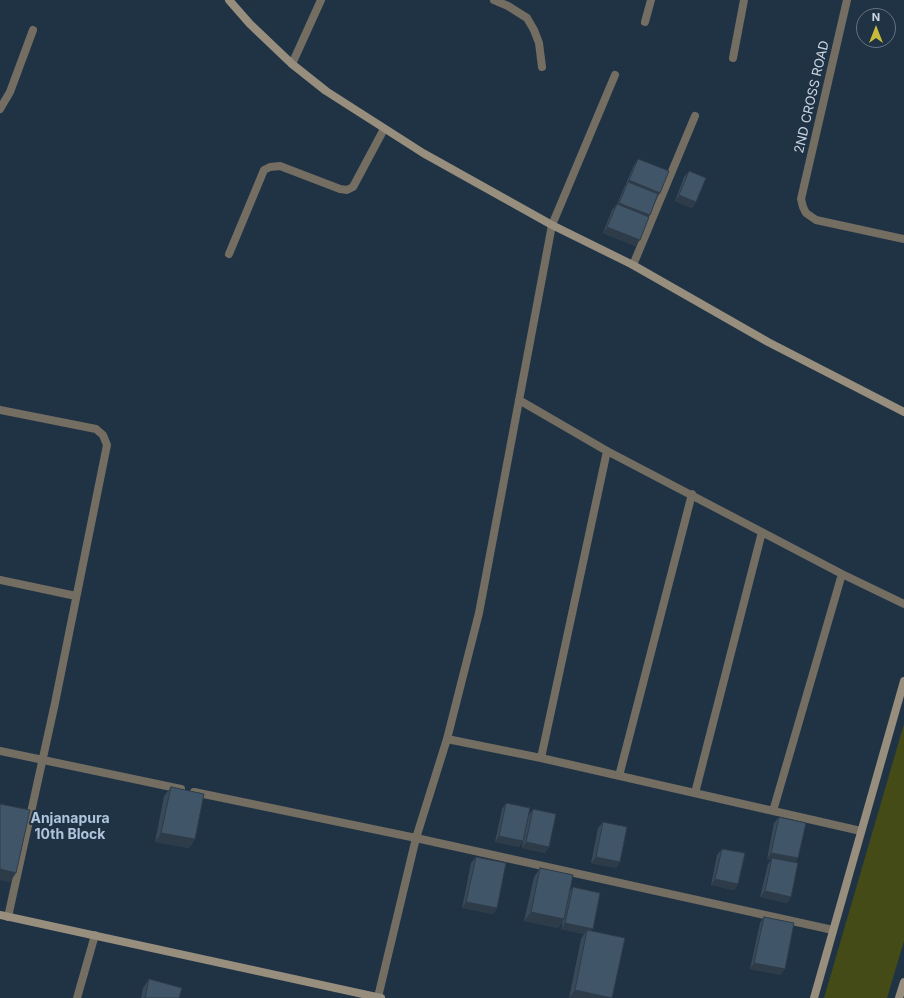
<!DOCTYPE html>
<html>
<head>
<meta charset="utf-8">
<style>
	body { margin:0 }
	#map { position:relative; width:904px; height:998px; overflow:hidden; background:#203345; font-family:Inter,sans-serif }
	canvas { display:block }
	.north { position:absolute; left:856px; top:8px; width:40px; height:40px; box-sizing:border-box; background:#203345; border:1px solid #647483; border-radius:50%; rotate:0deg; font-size:11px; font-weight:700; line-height:16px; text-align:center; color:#cad5e1 }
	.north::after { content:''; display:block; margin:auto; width:14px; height:18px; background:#c8bb3b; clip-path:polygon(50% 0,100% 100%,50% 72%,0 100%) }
</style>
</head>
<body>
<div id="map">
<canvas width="904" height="998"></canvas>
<div class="north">N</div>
</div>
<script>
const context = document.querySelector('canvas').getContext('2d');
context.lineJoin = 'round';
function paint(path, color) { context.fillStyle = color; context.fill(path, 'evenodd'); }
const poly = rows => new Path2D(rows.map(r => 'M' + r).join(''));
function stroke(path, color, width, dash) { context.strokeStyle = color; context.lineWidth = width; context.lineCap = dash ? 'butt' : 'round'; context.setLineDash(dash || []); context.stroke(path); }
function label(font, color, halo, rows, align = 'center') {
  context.font = font + ' Inter,sans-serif'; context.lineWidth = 4; context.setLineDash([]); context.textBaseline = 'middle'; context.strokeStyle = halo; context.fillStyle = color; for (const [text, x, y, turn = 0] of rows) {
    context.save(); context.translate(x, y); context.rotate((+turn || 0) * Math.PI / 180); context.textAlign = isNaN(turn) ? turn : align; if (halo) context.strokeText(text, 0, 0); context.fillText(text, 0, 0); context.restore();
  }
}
paint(poly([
	[904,724,904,941,887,998,824,998]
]), '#444b17');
stroke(poly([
	[229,254,264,170,270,167,280,166,340,189,347,190,353,187,384,129]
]), '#736d62', 8);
stroke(poly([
	[494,0,508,6,527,18,534,30,539,43,542,67],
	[847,0,801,199,803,207,806,213,816,220,904,239],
	[645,22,651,0],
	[733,58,744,0],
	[292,64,321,0],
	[0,109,10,92,33,30],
	[633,265,695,116],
	[519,400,607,451,842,574,904,604],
	[0,410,96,429,103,435,107,445,55,703,8,917],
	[0,580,76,596],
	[447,739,541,758,861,831],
	[0,751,181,789],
	[541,758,607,451],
	[619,776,692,494],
	[194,792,416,838,833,930],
	[695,793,762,532],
	[773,811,842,574],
	[378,997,416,838,447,739,479,613,552,225,615,75],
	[77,998,95,935]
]), '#736d62', 8);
stroke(poly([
	[229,0,250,24,292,64,326,91,423,153,552,225,633,265,768,342,904,412],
	[0,915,381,998],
	[814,998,904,681],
	[899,998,904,982]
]), '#988e7d', 8);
paint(poly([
	[638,159,658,196,635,246,603,233,612,210,617,204,634,165],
	[689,171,696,202,692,208,675,201,684,177],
	[171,787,195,839,189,848,155,842,164,796],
	[506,803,529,815,533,809,545,853,522,848,523,841,519,847,495,842,502,809],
	[779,817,798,858,795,863,791,897,787,903,760,897,768,864,771,860,767,859,774,823],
	[603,822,620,862,616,868,591,863,598,828],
	[722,849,738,884,734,890,711,885,717,855],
	[476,857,497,908,493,914,462,908,471,863],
	[540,868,570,891,573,887,591,931,612,998,569,998,581,939,584,934,561,929,563,921,558,928,524,921,534,877],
	[764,917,781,975,750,969,760,923],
	[149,979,179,998,141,998,143,988]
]), '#38495a');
paint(poly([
	[629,180,660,193,656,199,628,182],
	[679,195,696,202,692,208,675,201],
	[619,203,650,215,646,221,615,209],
	[607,227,640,240,635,246,603,233],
	[161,833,195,839,189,848,155,842],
	[499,836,523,841,519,847,495,842],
	[526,842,549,847,545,853,522,848],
	[771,853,798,858,794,864,772,858,771,860,767,859],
	[596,857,620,862,616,868,591,863],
	[0,869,16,873,10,882,0,880],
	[715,879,738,884,734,890,711,885],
	[765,891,791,897,787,903,760,897],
	[466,902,497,908,493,914,462,908],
	[531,912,564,919,558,928,524,921],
	[565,923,593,929,589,935,587,930,584,934,561,929],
	[754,963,785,969,781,975,750,969],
	[575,990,612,998,569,998]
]), '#2e3c4a');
const building = poly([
	[638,159,669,171,660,193,629,180,638,159],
	[689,171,706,178,696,202,679,195,689,171],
	[628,182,658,194,650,215,619,203,628,182],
	[617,204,649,217,640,240,607,227,617,204],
	[171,787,204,794,195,839,161,833,171,787],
	[506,803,530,808,523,841,499,836,506,803],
	[0,804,30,810,16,873,0,869,0,804],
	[533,809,556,814,549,847,526,842,533,809],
	[779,817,806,823,798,858,771,853,779,817],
	[603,822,627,827,620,862,596,857,603,822],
	[722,849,745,853,738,884,715,879,722,849],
	[476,857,506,863,497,908,466,902,476,857],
	[772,858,798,863,791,897,765,891,772,858],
	[540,868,573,875,564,919,531,912,540,868],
	[573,887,600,893,593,929,565,923,573,887],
	[764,917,794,923,785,969,754,963,764,917],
	[587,930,625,938,612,998,575,990,587,930],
	[149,979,182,988,179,998,145,998,149,979]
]);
paint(building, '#415569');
stroke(building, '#2e3c4a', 1);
label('13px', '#cad5e1', '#203345', [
	["2ND CROSS ROAD",812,97,-77]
]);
label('bold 14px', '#aec5dc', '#203345', [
	["Anjanapura",70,819],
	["10th Block",70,835]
]);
</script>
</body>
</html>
